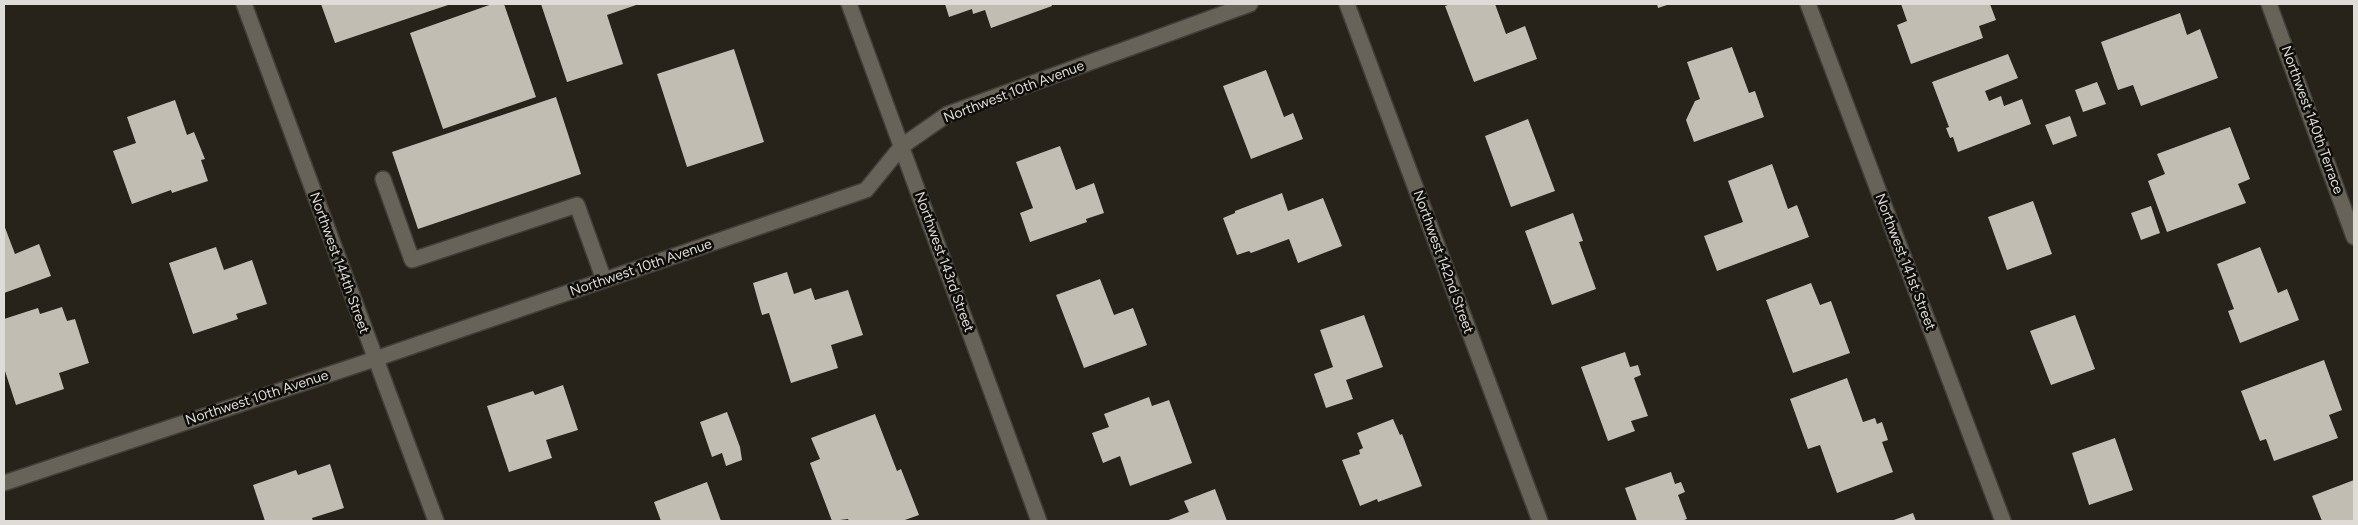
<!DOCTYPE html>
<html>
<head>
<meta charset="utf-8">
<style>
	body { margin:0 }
	#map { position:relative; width:2358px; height:525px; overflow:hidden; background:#27231b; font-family:Figtree,sans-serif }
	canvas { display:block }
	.frame { position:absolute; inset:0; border:5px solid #dfdcd7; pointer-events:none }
</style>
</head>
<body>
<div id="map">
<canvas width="2358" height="525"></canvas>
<div class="frame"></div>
</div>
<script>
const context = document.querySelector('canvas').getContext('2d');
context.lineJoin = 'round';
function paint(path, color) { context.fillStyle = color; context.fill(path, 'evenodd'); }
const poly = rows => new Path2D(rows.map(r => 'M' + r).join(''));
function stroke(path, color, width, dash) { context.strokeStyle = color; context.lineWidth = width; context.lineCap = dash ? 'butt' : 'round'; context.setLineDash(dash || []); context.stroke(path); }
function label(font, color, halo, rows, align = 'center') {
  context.font = font + ' Figtree,sans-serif'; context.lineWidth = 5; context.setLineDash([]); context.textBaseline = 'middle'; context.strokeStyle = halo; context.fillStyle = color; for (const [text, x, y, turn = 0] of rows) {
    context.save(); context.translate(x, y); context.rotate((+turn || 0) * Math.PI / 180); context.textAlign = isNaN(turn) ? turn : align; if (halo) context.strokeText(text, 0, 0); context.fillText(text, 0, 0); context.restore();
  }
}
paint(poly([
	[321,4,451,4,335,43],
	[492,4,504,4,536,97,443,129,410,33],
	[541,4,639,4,607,15,623,64,567,82],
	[945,4,1051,4,1052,6,991,28,985,10,973,14,972,9,949,17],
	[1451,4,1495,4,1506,34,1525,26,1537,59,1474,82,1445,6],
	[1657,4,1670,4,1658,8],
	[1901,4,1990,4,1996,20,1979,26,1983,38,1911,64,1897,25,1907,21],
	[2180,13,2187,35,2200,29,2218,78,2141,106,2133,85,2118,90,2101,42],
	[1732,47,1749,93,1755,91,1764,117,1694,142,1686,120,1695,101,1700,99,1687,62],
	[734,49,764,142,687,167,657,74],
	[2008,54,2018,78,1985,91,1989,101,2001,96,2004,106,2022,99,2031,124,1958,152,1953,137,1950,138,1946,128,1949,127,1932,82],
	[1266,70,1284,117,1293,113,1303,139,1251,159,1223,86],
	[2097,82,2106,104,2083,112,2075,90],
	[556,97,581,174,418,229,392,152],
	[175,100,187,135,194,132,205,159,201,160,208,181,172,193,171,190,132,204,113,151,136,143,127,117],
	[2070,116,2077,136,2053,145,2045,125],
	[1528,119,1555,191,1511,207,1485,136],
	[2230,127,2250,179,2238,184,2246,203,2167,232,2148,181,2165,174,2157,154],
	[1060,146,1076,190,1094,183,1104,213,1086,219,1087,222,1030,242,1020,213,1033,208,1016,162],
	[1772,164,1788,209,1797,205,1809,237,1717,271,1704,236,1743,222,1728,181],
	[1282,193,1288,211,1323,198,1342,246,1298,263,1289,239,1251,253,1249,251,1237,255,1223,218,1235,213,1235,211],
	[2033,201,2052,254,2007,270,1988,217],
	[2151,206,2160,233,2141,240,2131,213],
	[1573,213,1583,241,1579,242,1596,289,1552,305,1525,231],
	[4,225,15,254,39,244,51,276,4,293],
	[216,247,224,270,252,260,267,304,236,314,238,319,193,334,169,263],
	[2260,247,2278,293,2287,289,2299,320,2240,343,2228,311,2234,309,2217,264],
	[787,272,794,294,811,288,815,300,848,290,863,335,831,345,838,368,791,383,769,313,762,315,753,283],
	[1100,279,1114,315,1133,308,1147,345,1084,368,1056,295],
	[1811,283,1820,305,1831,301,1850,353,1793,373,1766,300],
	[62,307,67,321,75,319,89,363,59,373,64,389,16,405,4,368,4,319,38,308,40,314],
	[1364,315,1383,367,1346,380,1353,399,1326,408,1314,374,1333,367,1320,330],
	[2075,315,2095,369,2051,385,2030,331],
	[1625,352,1630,367,1638,365,1641,375,1634,378,1648,416,1631,421,1635,431,1608,441,1581,367],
	[2324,360,2342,410,2329,415,2338,438,2274,461,2266,439,2260,441,2241,391],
	[1847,378,1863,422,1875,418,1877,424,1882,422,1888,440,1882,442,1893,472,1837,493,1820,445,1808,449,1790,399],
	[563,385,578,430,546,440,552,458,509,472,487,406,533,391,535,395],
	[1149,397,1152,406,1169,400,1192,463,1130,486,1120,456,1103,463,1092,433,1109,427,1104,414],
	[727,412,740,447,742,460,726,466,722,453,712,457,700,422],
	[875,414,897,471,901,469,919,515,902,521,849,521,848,519,832,521,810,463,820,459,811,438],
	[1393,419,1400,435,1402,434,1422,486,1378,502,1377,499,1360,506,1342,460,1360,454,1359,450,1363,448,1357,433],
	[2115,438,2133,490,2089,505,2072,453],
	[330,464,344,508,312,518,313,521,265,521,253,485,296,470,298,475],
	[1671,472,1675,484,1681,482,1685,492,1678,495,1687,519,1681,521,1637,521,1625,488],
	[2354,480,2354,521,2322,521,2312,496],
	[707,482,721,521,661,521,654,502],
	[1215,489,1227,521,1166,521,1189,512,1184,501],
	[1913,513,1916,521,1891,521]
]), '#c2bdb2');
const minor = poly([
	[244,4,436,521],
	[849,4,1039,521],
	[1347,4,1540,521],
	[1808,4,2003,521],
	[2269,4,2354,237],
	[383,179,412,260,577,205,604,280],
	[4,483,375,359,866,190,902,146,948,114,1250,4]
]);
stroke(minor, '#423e38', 18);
stroke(minor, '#676359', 15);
label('14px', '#dfdcd7', '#0e0d09', [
	["Northwest 10th Avenue",1014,92,-21],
	["Northwest 140th Terrace",2312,120,70],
	["Northwest 143rd Street",944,262,70],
	["Northwest 142nd Street",1443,262,70],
	["Northwest 141st Street",1905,262,69],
	["Northwest 144th Street",339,263,70],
	["Northwest 10th Avenue",641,268,-19],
	["Northwest 10th Avenue",257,398,-18]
]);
</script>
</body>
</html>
